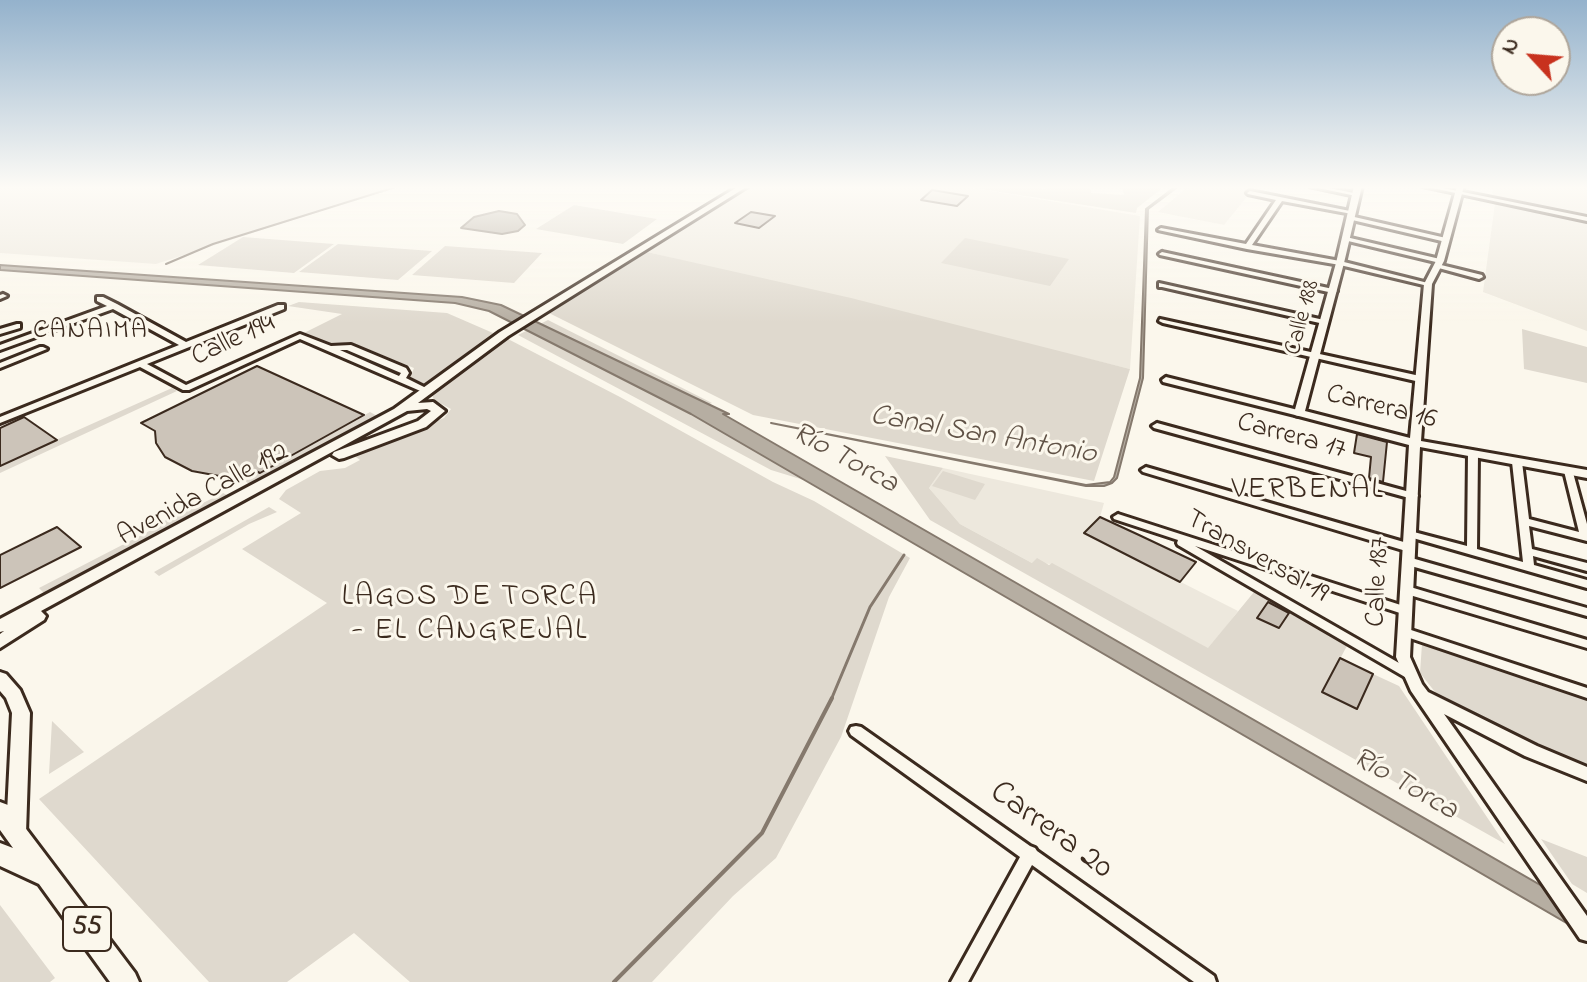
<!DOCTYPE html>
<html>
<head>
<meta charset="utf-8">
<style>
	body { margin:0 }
	#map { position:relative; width:1587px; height:982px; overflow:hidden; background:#fbf7ec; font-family:"Indie Flower",sans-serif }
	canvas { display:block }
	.north { position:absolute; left:1491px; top:16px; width:80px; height:80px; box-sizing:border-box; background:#fbf7ec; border:2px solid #aea59a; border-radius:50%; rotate:296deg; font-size:22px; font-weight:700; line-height:32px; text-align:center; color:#3b2a1e }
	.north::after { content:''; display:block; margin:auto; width:28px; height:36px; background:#c8321e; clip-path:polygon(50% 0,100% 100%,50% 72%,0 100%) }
</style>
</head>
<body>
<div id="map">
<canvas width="1587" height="982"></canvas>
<div class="north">N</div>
</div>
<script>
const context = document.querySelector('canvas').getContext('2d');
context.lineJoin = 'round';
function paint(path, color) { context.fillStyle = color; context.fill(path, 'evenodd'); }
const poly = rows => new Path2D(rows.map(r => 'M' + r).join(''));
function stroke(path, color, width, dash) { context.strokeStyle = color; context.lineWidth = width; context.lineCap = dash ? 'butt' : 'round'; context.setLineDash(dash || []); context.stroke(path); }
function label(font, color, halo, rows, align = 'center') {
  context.font = font + ' "Indie Flower",sans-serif'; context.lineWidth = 6; context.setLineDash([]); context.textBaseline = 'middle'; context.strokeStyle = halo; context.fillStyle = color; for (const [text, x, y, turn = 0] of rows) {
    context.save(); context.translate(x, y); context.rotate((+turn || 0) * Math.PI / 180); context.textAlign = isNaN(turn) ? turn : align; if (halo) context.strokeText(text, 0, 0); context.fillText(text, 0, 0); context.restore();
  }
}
paint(poly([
	[0,186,399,186,156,264,0,253],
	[751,186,960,186,1140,216,1130,369,647,252],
	[1189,186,1247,186,1255,187,1224,225,1158,212],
	[1491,186,1587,186,1587,216,1494,198],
	[1495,203,1587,221,1587,331,1483,292],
	[943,468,1104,503,1100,517,1084,533,1238,611,1209,649,1052,564,1032,563,960,524,929,488]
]), '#ede8dd');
paint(poly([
	[961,186,1026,186,1046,189,1049,186,1089,186,1091,193,1124,195,1122,186,1165,186,1137,208,1136,213],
	[574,205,657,219,623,244,536,229],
	[243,237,334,244,294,273,198,265],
	[965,238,1069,259,1050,286,941,263],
	[338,244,432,251,398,280,299,272],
	[445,246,542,253,514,283,412,275],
	[647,252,851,298,1130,369,1094,481,753,415,549,313],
	[299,302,447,313,493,333,425,384,410,378,414,368,350,342,333,345,304,333,342,314,288,306],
	[548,320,712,403,707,405,540,324],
	[1522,329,1587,347,1587,383,1524,369],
	[528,330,691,414,807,481,771,470,518,335],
	[508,339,620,397,773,482,814,501,910,558,889,597,841,737,776,858,733,896,652,982,410,982,354,933,287,982,209,982,39,799,327,603,242,549,301,513,279,499,286,490,320,471,345,468,360,460,352,454,444,418,451,409,434,400,432,395],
	[172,388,177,391,0,473,0,465],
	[370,412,379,417,251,485,242,479,256,471,260,472],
	[885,456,943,468,929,488,960,524,1032,563,1037,558,1049,565,1052,563,1208,648,1254,592,1348,644,1322,692,1356,709,1373,674,1399,686,1505,844,930,520],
	[943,471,985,484,975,500,932,486],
	[223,493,229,496,45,594,39,588,157,527,187,504,193,508],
	[269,507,277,512,249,524,159,576,154,572],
	[1422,644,1587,699,1587,769,1559,759,1439,697,1420,673],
	[52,721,84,752,49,774],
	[1541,839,1587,857,1587,893,1572,884],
	[0,905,55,978,50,982,0,982]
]), '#dfd9ce');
const water = poly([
	[1176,186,1179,186,1148,209,1143,378,1117,478,1112,483,1104,486,1086,486,771,423,1086,485,1110,482,1114,477,1140,378,1146,209,1176,186],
	[499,211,517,214,525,225,518,231,502,234,461,228,474,217,499,211],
	[0,265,462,297,501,305,729,414,723,414,1587,912,1587,935,691,414,489,311,455,303,0,270,0,265]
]);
paint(water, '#b6aea2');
stroke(water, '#85796d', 2);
stroke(poly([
	[166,264,213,244,399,186]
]), '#85796d', 2);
stroke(poly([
	[831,700,870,607,904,555]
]), '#85796d', 3);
stroke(poly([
	[614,982,762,833,832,698]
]), '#85796d', 4);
const building = poly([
	[932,190,968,196,957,206,921,200,932,190],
	[751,212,775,216,759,228,735,223,751,212],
	[257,366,364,415,260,473,256,471,242,479,235,475,230,478,192,471,165,457,156,443,155,431,141,423,257,366],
	[24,417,57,440,0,466,0,428,24,417],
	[1357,434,1387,442,1383,482,1369,478,1371,457,1354,453,1357,434],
	[1100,517,1139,535,1196,562,1180,582,1084,533,1100,517],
	[57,527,81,547,0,588,0,555,57,527],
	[1268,602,1289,613,1279,628,1257,618,1268,602],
	[1340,658,1373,674,1357,709,1322,692,1340,658]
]);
paint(building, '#ccc4b9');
stroke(building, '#3b2a1e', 2);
const minor = poly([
	[1309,186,1319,186,1359,194,1356,196,1309,186],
	[1423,186,1433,186,1587,217,1587,221,1423,186],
	[1250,191,1355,212,1352,214,1282,201,1252,245,1340,261,1432,284,1428,286,1340,265,1247,249,1158,230,1161,228,1246,244,1276,200,1248,194,1247,193,1250,191],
	[1350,216,1446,238,1449,240,1446,242,1348,219,1347,218,1350,216],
	[1346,237,1440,259,1443,261,1440,263,1344,240,1344,238,1346,237],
	[1162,252,1333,289,1337,291,1333,293,1160,255,1159,254,1162,252],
	[1437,264,1482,275,1483,277,1479,279,1435,267,1435,265,1437,264],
	[1159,283,1324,320,1328,322,1324,324,1162,287,1159,287,1159,283],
	[3,294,7,296,0,299,0,295,3,294],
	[97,297,103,297,117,304,186,342,278,305,284,305,284,309,147,364,186,385,300,334,331,346,351,345,406,368,409,373,406,378,432,391,431,393,425,393,300,339,189,390,183,390,140,367,0,423,0,417,179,345,113,309,0,350,0,345,107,306,97,301,97,297],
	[340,350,347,350,401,373,399,376,340,350],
	[1160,319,1420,376,1424,379,1420,382,1163,323,1159,321,1160,319],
	[17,324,20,324,20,328,0,334,0,329,17,324],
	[40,347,43,347,47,349,0,368,0,363,40,347],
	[1166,377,1302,411,1303,413,1299,416,1163,382,1162,380,1166,377],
	[1157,423,1417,494,1418,496,1413,499,1409,498,1154,428,1152,426,1157,423],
	[1473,451,1478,454,1477,549,1523,562,1512,462,1517,459,1522,462,1529,519,1579,532,1564,471,1569,468,1572,469,1587,524,1587,541,1529,526,1532,549,1587,563,1587,571,1533,556,1534,565,1587,580,1587,588,1406,536,1405,534,1410,531,1467,546,1468,454,1473,451],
	[1146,467,1414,545,1415,548,1410,552,1406,551,1143,472,1141,470,1146,467],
	[1118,514,1410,608,1412,611,1410,614,1406,615,1195,546,1413,671,1415,674,1413,677,1409,679,1405,677,1178,545,1177,543,1178,540,1114,519,1113,517,1118,514],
	[1408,557,1587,608,1587,616,1404,564,1403,561,1404,558,1408,557],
	[1407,586,1587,640,1587,648,1403,593,1401,590,1403,587,1407,586],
	[1405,628,1587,688,1587,698,1401,635,1399,632,1401,629,1405,628],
	[856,726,861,727,1030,846,1035,848,1037,851,1214,976,1216,982,1194,982,1032,865,968,982,951,982,1020,857,851,735,849,731,851,727,856,726]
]);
const tertiary = poly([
	[1354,186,1362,186,1344,263,1305,411,1410,438,1424,284,1436,261,1457,186,1464,186,1444,261,1432,284,1421,441,1587,470,1587,478,1420,447,1410,657,1422,684,1428,692,1537,746,1587,767,1587,781,1525,756,1444,714,1587,916,1587,941,1580,939,1411,691,1396,657,1409,445,1295,415,1294,413,1336,263,1354,186]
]);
const secondary = poly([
	[739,186,748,186,508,336,418,403,433,402,445,411,426,427,344,458,339,459,332,455,334,452,418,421,431,411,427,409,407,411,41,611,46,616,44,620,0,648,0,634,4,631,0,632,0,619,394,409,500,332,739,186],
	[0,672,6,674,20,690,30,713,26,833,23,840,16,842,9,840,6,833,12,713,6,698,0,691,0,672]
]);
const trunk = poly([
	[0,802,8,805,135,973,139,982,110,982,39,884,0,866,0,843,13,848,0,830,0,802]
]);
stroke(minor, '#3b2a1e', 6);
stroke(tertiary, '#3b2a1e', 6);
stroke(secondary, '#3b2a1e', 6);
stroke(trunk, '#3b2a1e', 6);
paint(minor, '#fbf7ec');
paint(tertiary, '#fbf7ec');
paint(secondary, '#fbf7ec');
paint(trunk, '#fbf7ec');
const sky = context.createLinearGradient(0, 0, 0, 323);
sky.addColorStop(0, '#94b2cc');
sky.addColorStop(0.58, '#fdfbf6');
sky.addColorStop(1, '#fdfbf600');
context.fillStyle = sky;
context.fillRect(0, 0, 1587, 323);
label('24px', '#3b2a1e', '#fbf7ec', [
	["Calle 188",1304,318,-75]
]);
context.letterSpacing = '2px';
label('26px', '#3b2a1e', '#fbf7ec', [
	["CANAIMA",91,333]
]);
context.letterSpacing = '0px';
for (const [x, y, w] of [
	[87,929,48]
]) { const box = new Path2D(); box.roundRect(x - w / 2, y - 22, w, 44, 6); context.fillStyle = '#fbf7ec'; context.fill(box); stroke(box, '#3b2a1e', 2); }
label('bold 26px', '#3b2a1e', null, [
	["55",87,929]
]);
label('28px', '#3b2a1e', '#fbf7ec', [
	["Calle 194",234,342,-25],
	["Carrera 16",1381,409,14],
	["Carrera 17",1291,438,15],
	["Avenida Calle 192",204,496,-28],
	["Transversal 19",1256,558,30],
	["Calle 187",1380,582,-87]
]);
label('italic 30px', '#605246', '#fbf7ec', [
	["Canal San Antonio",983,437,10],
	["Río Torca",844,460,29],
	["Río Torca",1404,786,30]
]);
context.letterSpacing = '2px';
label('30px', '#3b2a1e', '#fbf7ec', [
	["VERBENAL",1308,492],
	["LAGOS DE TORCA",470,599],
	["- EL CANGREJAL",470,633]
]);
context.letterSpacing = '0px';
label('34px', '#3b2a1e', '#fbf7ec', [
	["Carrera 20",1050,832,36]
]);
</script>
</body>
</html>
